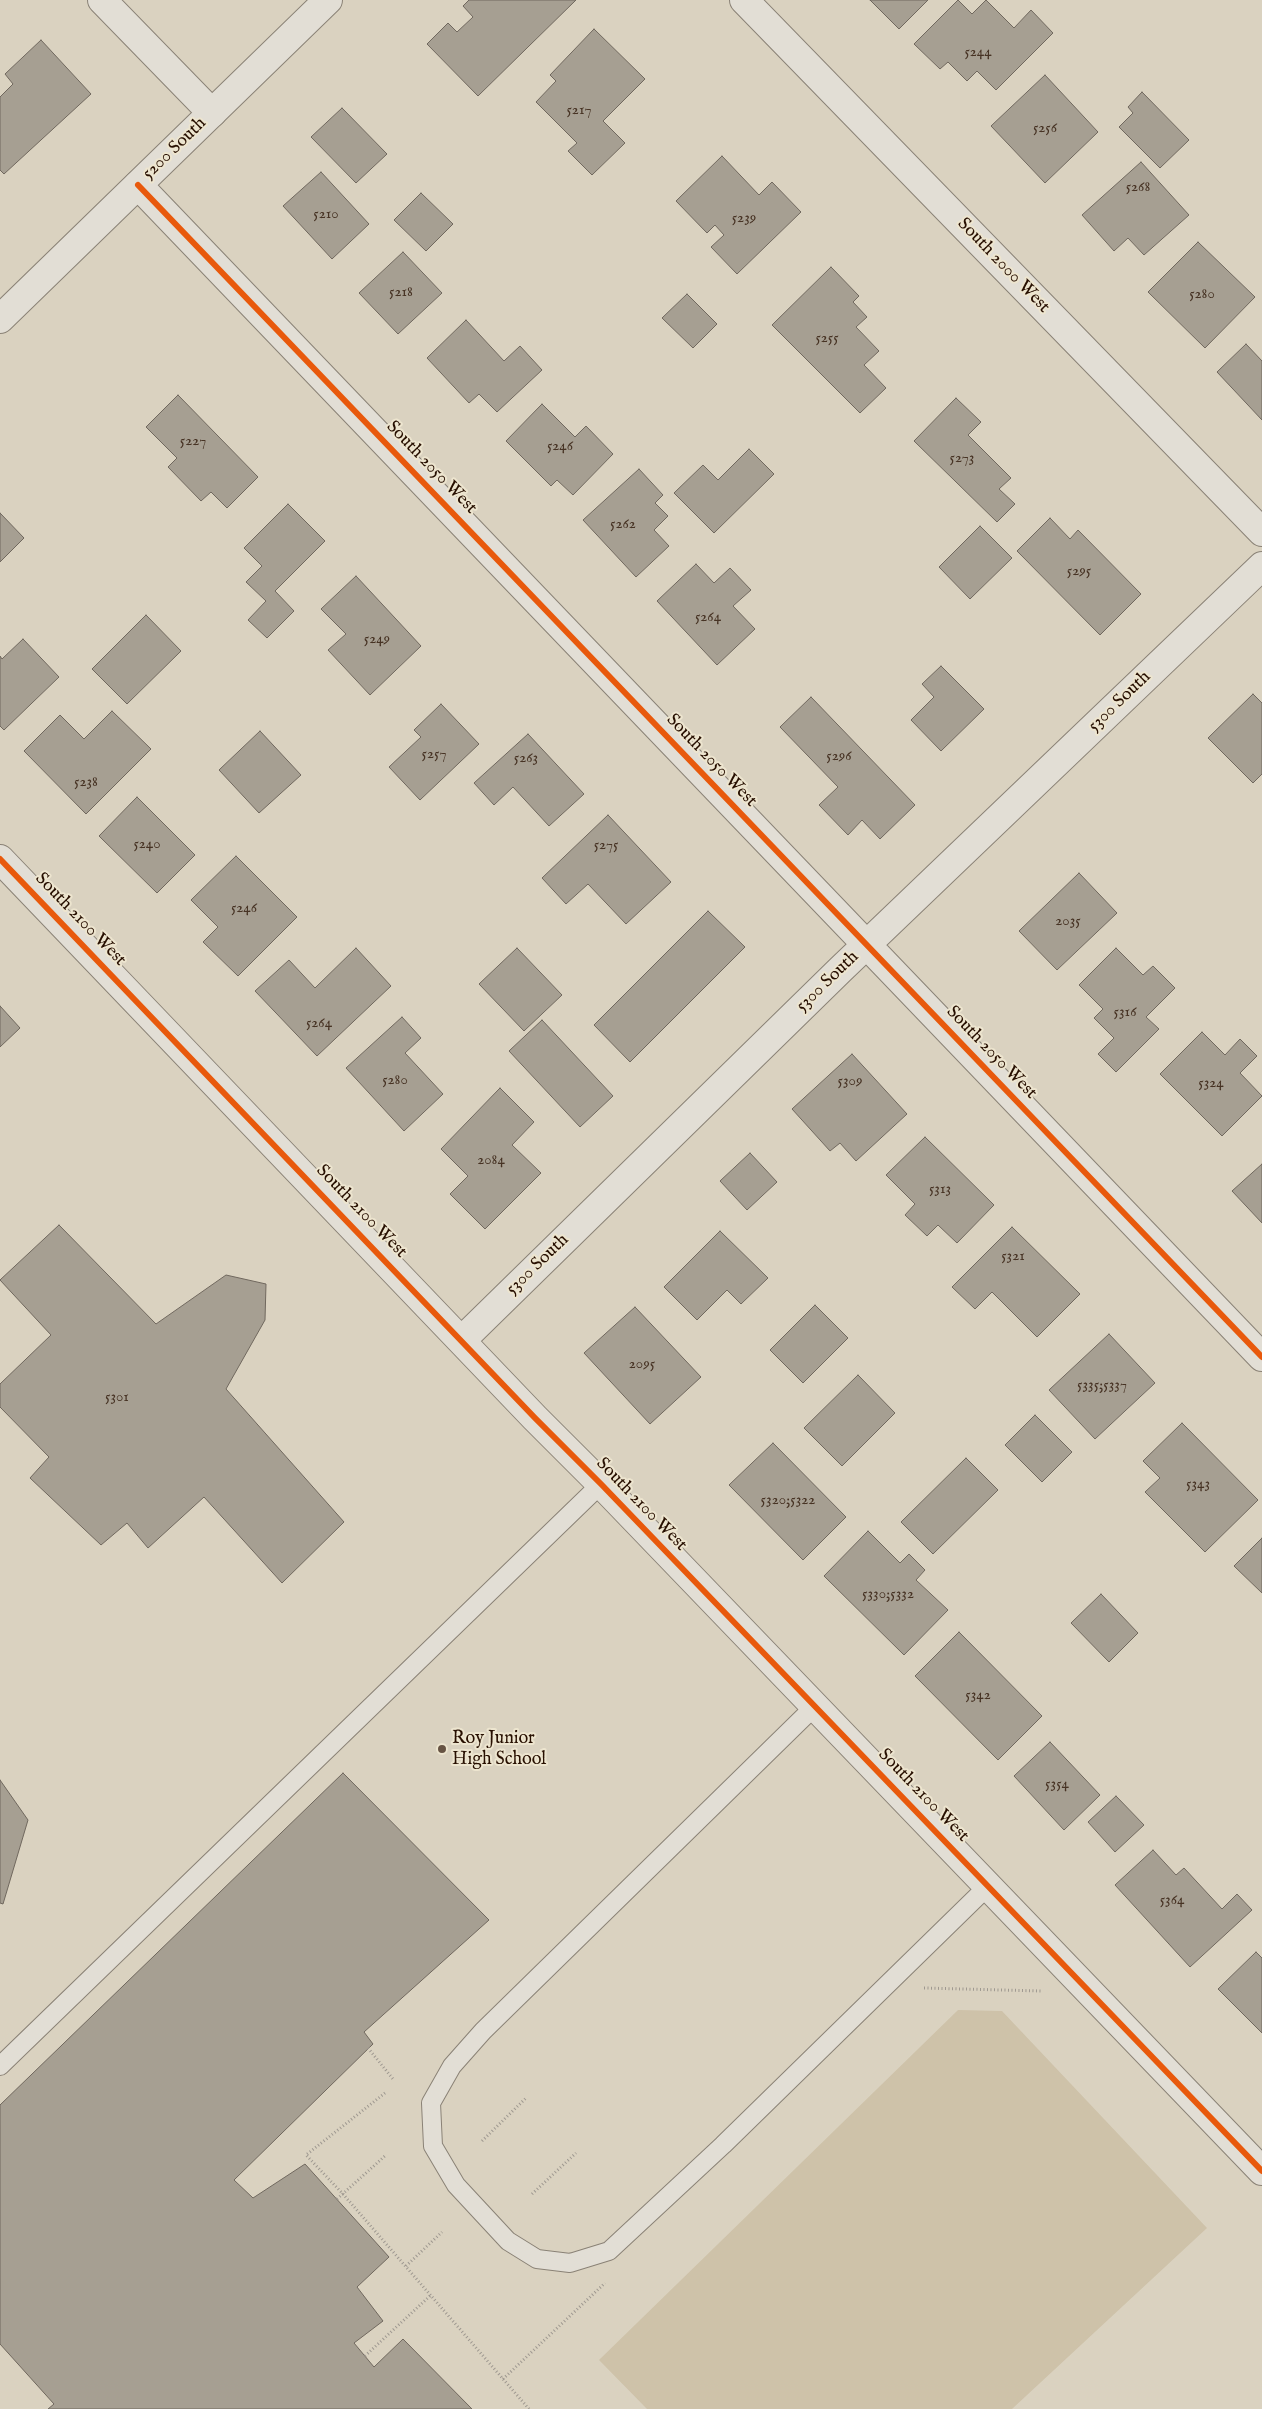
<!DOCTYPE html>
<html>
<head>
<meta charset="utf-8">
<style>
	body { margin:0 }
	canvas { display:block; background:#dad2c0 }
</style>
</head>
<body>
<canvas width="1262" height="2409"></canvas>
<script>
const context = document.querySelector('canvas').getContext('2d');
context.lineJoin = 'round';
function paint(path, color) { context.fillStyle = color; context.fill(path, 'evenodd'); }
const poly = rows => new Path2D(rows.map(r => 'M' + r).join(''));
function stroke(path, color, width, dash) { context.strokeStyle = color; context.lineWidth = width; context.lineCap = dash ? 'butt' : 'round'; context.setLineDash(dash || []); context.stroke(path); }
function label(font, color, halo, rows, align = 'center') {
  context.font = font + ' "IM FELL English",serif'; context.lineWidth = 4; context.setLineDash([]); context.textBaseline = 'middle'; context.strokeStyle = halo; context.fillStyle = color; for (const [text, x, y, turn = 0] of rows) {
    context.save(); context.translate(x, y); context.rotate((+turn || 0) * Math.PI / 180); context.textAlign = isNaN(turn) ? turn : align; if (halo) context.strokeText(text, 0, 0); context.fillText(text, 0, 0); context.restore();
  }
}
paint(poly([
	[958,2010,1002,2011,1207,2228,1012,2409,647,2409,599,2360]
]), '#cec2a9');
const building = poly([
	[469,0,576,0,478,96,427,44,448,23,457,32,473,17,463,6,469,0],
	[870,0,928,0,899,29,870,0],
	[958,0,972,14,986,0,1014,28,1031,10,1053,33,996,90,977,71,967,81,948,62,940,69,914,44,958,0],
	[594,29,645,79,603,121,625,143,592,175,568,151,577,143,536,102,556,81,550,75,594,29],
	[41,40,91,94,4,174,0,170,0,97,13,84,5,74,41,40],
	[1045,75,1098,132,1045,183,991,126,1045,75],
	[1142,92,1189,140,1160,168,1119,127,1133,113,1128,107,1142,92],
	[342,108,387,154,356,183,311,137,342,108],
	[722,156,759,195,772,182,801,212,737,274,711,247,724,235,715,225,707,233,676,201,722,156],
	[1141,162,1189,215,1144,255,1128,238,1114,251,1082,215,1141,162],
	[321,172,369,224,332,259,283,206,321,172],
	[421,193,453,224,426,251,394,220,421,193],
	[1198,242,1255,297,1205,348,1148,292,1198,242],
	[403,252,442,293,398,334,359,293,403,252],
	[831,267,859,296,853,302,867,317,856,327,879,351,864,365,886,388,860,413,772,325,831,267],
	[687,294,717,324,693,348,662,318,687,294],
	[466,320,504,361,520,346,542,370,497,412,479,394,469,403,427,358,466,320],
	[1246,344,1262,361,1262,420,1217,372,1246,344],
	[178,395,258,477,227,508,211,492,201,501,168,467,177,458,146,427,178,395],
	[956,398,981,422,968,435,1011,478,999,489,1015,504,997,522,914,441,956,398],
	[542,404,575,437,586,426,613,454,573,495,557,480,551,486,506,441,542,404],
	[749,449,774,474,714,533,674,493,703,465,718,480,749,449],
	[639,469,663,495,655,503,668,516,654,530,669,546,636,577,583,520,639,469],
	[288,504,325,541,275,591,294,611,267,638,248,620,266,601,246,582,262,566,244,548,288,504],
	[0,513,24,538,0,562,0,513],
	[1050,518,1070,539,1078,530,1141,594,1100,635,1017,551,1050,518],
	[980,526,1012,558,970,599,939,567,980,526],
	[696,564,714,583,730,568,751,590,733,606,755,629,717,665,657,601,696,564],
	[356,576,421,646,370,695,328,650,346,634,321,609,356,576],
	[146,615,181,651,127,704,92,669,146,615],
	[23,639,59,677,4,730,0,726,0,656,2,659,23,639],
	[941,666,984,709,941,751,911,720,934,697,922,684,941,666],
	[1253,694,1262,703,1262,774,1253,783,1208,738,1253,694],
	[811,697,915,805,880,839,862,820,848,835,819,805,838,787,780,727,811,697],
	[441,704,479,744,420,800,389,767,421,737,414,730,441,704],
	[112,711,151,749,86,814,24,751,60,715,84,739,112,711],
	[260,731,301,775,259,813,219,770,260,731],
	[528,734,584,794,549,826,513,787,494,805,474,783,528,734],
	[137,797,195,855,157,893,99,836,137,797],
	[608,815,671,882,626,924,588,884,566,904,542,878,608,815],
	[236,856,297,917,238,976,203,942,218,927,191,900,236,856],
	[1079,873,1117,913,1057,970,1019,931,1079,873],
	[708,911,745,947,630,1062,594,1025,708,911],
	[356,948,391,986,317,1056,255,991,289,960,315,988,356,948],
	[517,948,562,995,524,1031,479,984,517,948],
	[1116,948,1143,975,1153,966,1175,988,1146,1017,1159,1029,1116,1072,1098,1054,1114,1038,1094,1018,1103,1009,1079,985,1116,948],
	[0,1006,20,1028,0,1047,0,1006],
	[402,1017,421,1038,405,1053,443,1094,404,1131,346,1068,402,1017],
	[542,1020,613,1096,580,1127,509,1051,542,1020],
	[1202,1032,1225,1055,1240,1039,1257,1056,1240,1073,1262,1096,1222,1136,1160,1074,1202,1032],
	[852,1054,907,1114,856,1161,840,1143,830,1151,792,1109,852,1054],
	[500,1088,534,1122,512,1145,541,1173,485,1229,450,1194,468,1176,441,1149,500,1088],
	[925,1137,994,1205,957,1243,938,1225,927,1236,905,1215,915,1204,886,1175,925,1137],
	[750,1153,777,1182,747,1210,720,1181,750,1153],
	[1262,1164,1262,1223,1232,1191,1262,1164],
	[59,1225,156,1324,226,1275,266,1284,265,1320,226,1389,344,1522,282,1583,204,1497,148,1548,127,1523,101,1545,30,1478,49,1457,0,1407,0,1384,51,1335,0,1280,59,1225],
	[1012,1227,1080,1294,1037,1337,992,1292,975,1309,952,1287,1012,1227],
	[720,1231,768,1278,741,1304,727,1290,697,1320,664,1287,720,1231],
	[815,1305,848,1338,803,1383,770,1350,815,1305],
	[635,1307,701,1377,650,1424,584,1353,635,1307],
	[1109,1334,1155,1383,1095,1439,1049,1390,1109,1334],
	[858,1375,895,1413,842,1466,804,1428,858,1375],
	[1035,1415,1072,1452,1042,1482,1005,1445,1035,1415],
	[1182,1423,1258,1500,1205,1552,1145,1492,1160,1478,1143,1461,1182,1423],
	[773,1443,846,1517,803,1560,729,1485,773,1443],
	[966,1458,998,1490,933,1554,901,1522,966,1458],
	[868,1531,900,1563,909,1554,925,1570,916,1580,948,1610,904,1655,824,1576,868,1531],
	[1262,1538,1262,1593,1234,1566,1262,1538],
	[1101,1594,1138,1633,1109,1662,1071,1623,1101,1594],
	[959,1632,1042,1716,998,1760,915,1676,959,1632],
	[1050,1742,1100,1795,1064,1830,1014,1776,1050,1742],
	[343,1773,489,1920,364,2032,373,2044,234,2180,253,2198,305,2164,389,2257,357,2287,383,2321,354,2343,374,2367,403,2339,472,2409,48,2409,54,2404,0,2344,0,2105,343,1773],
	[0,1780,28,1820,3,1904,0,1903,0,1780],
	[1116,1796,1144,1825,1115,1852,1088,1822,1116,1796],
	[1153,1850,1176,1875,1184,1868,1222,1909,1237,1894,1252,1910,1190,1967,1115,1885,1153,1850],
	[1256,1952,1262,1958,1262,2033,1218,1989,1256,1952]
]);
paint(building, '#a69f92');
stroke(building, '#70685e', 1);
const service = poly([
	[815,1706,483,2031,452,2066,431,2103,433,2146,456,2185,508,2241,537,2259,570,2263,609,2251,723,2145,988,1886],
	[0,2066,601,1484]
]);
const minor = poly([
	[102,0,212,113],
	[744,0,1262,532],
	[138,185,1262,1357],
	[462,1340,840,970,1262,566]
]);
const tertiary = poly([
	[0,319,328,0],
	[0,859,535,1418,601,1484,1262,2171]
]);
stroke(service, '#8a8276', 20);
stroke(minor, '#8a8276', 30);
stroke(tertiary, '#8a8276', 30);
stroke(poly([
	[924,1988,1041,1991],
	[368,2048,393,2079],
	[385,2093,306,2155,343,2194,529,2409],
	[482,2141,526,2098],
	[532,2194,576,2153],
	[337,2199,386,2155],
	[406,2266,442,2232],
	[365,2356,431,2295],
	[503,2379,605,2283]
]), '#9e9890', 3, [1, 2.5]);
stroke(service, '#e2ded5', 18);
stroke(minor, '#e2ded5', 28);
stroke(tertiary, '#e2ded5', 28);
stroke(poly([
	[138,185,1262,1357],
	[0,859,535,1418,601,1484,1262,2171]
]), '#e8590c', 6);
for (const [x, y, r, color] of [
	[442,1749,5,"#665343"]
]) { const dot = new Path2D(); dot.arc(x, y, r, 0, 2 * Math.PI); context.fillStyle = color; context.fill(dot); stroke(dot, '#ede5cf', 2); }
label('15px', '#473324', null, [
	["5244",978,53],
	["5217",579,111],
	["5256",1045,129],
	["5268",1138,188],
	["5210",326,215],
	["5239",744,219],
	["5218",401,293],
	["5280",1202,295],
	["5255",827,339],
	["5227",193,442],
	["5246",560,447],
	["5273",962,459],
	["5262",623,525],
	["5295",1079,572],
	["5264",708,618],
	["5249",377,640],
	["5257",434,755],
	["5296",839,757],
	["5263",526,759],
	["5238",86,783],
	["5240",147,845],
	["5275",606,846],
	["5246",244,909],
	["2035",1068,922],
	["5316",1125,1013],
	["5264",319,1024],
	["5280",395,1081],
	["5309",850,1082],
	["5324",1211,1084],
	["2084",491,1161],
	["5313",940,1190],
	["5321",1013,1257],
	["2095",642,1365],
	["5335;5337",1102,1386],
	["5301",117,1398],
	["5343",1198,1485],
	["5320;5322",788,1501],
	["5330;5332",888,1595],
	["5342",978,1696],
	["5354",1057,1785],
	["5364",1172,1901]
]);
label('18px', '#270f00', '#ede5cf', [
	["5200 South",175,149,-44],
	["South 2000 West",1003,266,46],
	["South 2050 West",431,468,46],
	["5300 South",1120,702,-44],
	["South 2050 West",711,761,46],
	["South 2100 West",80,920,46],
	["5300 South",828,982,-44],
	["South 2050 West",991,1053,46],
	["South 2100 West",361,1212,46],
	["5300 South",538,1265,-44],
	["South 2100 West",641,1505,46],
	["South 2100 West",923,1796,46]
]);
label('18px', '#270f00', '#ede5cf', [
	["Roy Junior",452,1739],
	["High School",452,1760]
], 'left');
</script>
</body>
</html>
